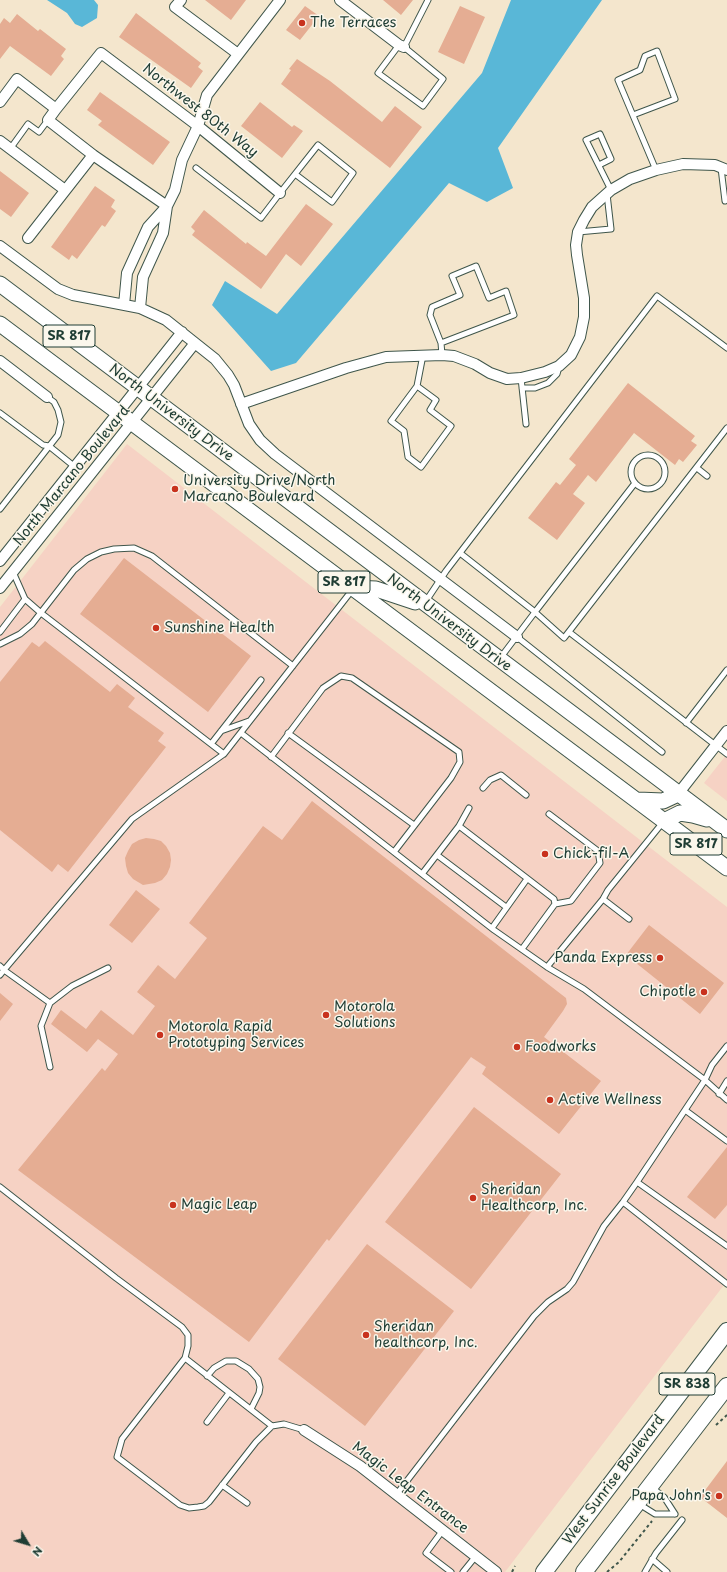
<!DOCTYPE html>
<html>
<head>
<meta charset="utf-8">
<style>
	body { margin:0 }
	#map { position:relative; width:727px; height:1572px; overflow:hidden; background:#f4e6cd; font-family:"Playpen Sans",sans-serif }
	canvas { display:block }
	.north { position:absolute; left:8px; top:1524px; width:40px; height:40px; -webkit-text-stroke:3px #fbf7ec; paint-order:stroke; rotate:128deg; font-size:11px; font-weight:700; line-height:16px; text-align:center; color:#1f3d34 }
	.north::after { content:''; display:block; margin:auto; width:14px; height:18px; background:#1f3d34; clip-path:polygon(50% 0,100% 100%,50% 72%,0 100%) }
</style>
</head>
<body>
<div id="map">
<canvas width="727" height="1572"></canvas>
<div class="north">N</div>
</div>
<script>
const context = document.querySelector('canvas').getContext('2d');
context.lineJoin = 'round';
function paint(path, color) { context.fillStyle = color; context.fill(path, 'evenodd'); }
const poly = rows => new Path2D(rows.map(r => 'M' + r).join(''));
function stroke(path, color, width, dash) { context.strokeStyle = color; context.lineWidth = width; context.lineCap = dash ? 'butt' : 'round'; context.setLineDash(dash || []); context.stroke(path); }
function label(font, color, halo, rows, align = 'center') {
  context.font = font + ' "Playpen Sans",sans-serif'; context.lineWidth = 3; context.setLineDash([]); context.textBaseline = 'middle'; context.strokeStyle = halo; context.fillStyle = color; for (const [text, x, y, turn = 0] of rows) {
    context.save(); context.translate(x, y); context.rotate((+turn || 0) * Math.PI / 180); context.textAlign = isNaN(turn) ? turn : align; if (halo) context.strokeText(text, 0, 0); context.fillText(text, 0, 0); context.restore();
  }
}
paint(poly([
	[127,444,727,907,727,1281,505,1572,0,1572,0,607],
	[727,754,727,801,704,783]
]), '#f6d2c4');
paint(poly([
	[47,0,94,0,98,5,97,18,82,27,75,24,67,13],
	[511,0,602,0,498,148,513,188,487,202,449,183,296,363,271,371,212,305,225,281,277,314,482,73]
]), '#59b7d7');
paint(poly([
	[205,0,246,0,231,20],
	[383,0,413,0,401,15],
	[305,6,319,16,300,40,286,30],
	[460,6,485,17,464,64,438,52],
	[136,13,201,63,198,67,203,71,191,88,119,37],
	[17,14,38,31,40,29,66,49,61,56,64,59,51,76,10,46,0,59,0,24,4,18,10,23],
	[297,59,330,81,382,122,395,106,422,127,390,168,281,84,291,70,289,69],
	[100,92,170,142,153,165,98,125,102,121,87,110],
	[260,102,292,127,294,125,303,131,282,158,241,126],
	[0,171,29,193,11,217,0,209],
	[95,186,115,200,111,207,116,211,105,227,102,225,77,259,72,255,69,260,51,247],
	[306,204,333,224,301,266,286,254,261,289,192,235,195,231,191,227,204,210,246,244,247,242,266,256],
	[628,383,695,436,691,441,697,445,683,462,679,459,675,465,634,433,596,482,588,475,573,494,585,503,557,540,528,518,556,482,560,485,576,465,569,459],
	[124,558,251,656,208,712,80,614],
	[45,641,110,692,117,684,135,698,128,707,164,733,158,741,166,747,68,872,58,864,52,872,0,830,0,682,32,642,39,647],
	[312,801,566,998,567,1004,563,1011,544,1037,601,1081,559,1134,482,1074,486,1067,471,1057,329,1241,327,1239,249,1342,18,1170,102,1068,105,1071,118,1054,98,1039,87,1052,51,1024,61,1010,86,1029,101,1010,133,1035,155,1006,137,992,158,965,175,979,207,938,189,923,263,826,282,840],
	[146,838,154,839,161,841,166,846,170,853,171,860,170,867,167,874,162,880,155,883,143,885,133,879,128,873,126,866,125,858,128,851,132,844,139,840],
	[136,890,160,909,132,943,109,925],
	[649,925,724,983,700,1014,626,955],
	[0,993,13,1004,0,1021],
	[474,1107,561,1174,471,1289,385,1222],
	[727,1147,727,1205,715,1219,687,1197],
	[367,1244,454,1311,365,1426,278,1359],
	[727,1461,727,1518,700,1497]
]), '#e5ad93');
const service = poly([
	[399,45,378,73,423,106,443,79,404,47,428,0],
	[633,115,675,99,657,51,645,56,640,70,618,80,656,170],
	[10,149,28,124,39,132,48,120],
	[599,165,611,159,600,134,586,140,611,190],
	[196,168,261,218,280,193,318,145,353,173,332,202,295,174],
	[721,168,725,201,727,200],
	[578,232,611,229,607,194],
	[441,343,514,315,506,291,489,298,476,266,452,276,460,295,432,307,430,315,441,343,442,355],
	[521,378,526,424],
	[417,386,436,400,430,410,451,426,421,467,408,457,404,431,391,421,417,386,423,355],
	[522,388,535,388,548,383,557,374,559,367],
	[0,413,43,445,49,446,75,467],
	'631 472a17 17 0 1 1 34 0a17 17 0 1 1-34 0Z',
	[697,468,707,476],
	[0,509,58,435,61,422,58,410,54,402,47,397],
	[460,553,535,612,635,483],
	[13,572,25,599,41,613,224,754],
	[426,601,446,571,657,296,727,348],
	[0,632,25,599],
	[569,632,727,754],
	[517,637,662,752],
	[0,644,20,634,32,624,74,570,87,559,101,552,114,549,134,548,152,556,293,666],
	[501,657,535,612,564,638,727,428],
	[686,723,727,670],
	[221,731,249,721],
	[241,733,494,930,547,967,584,989,705,1080,637,1182,623,1202,604,1226,573,1282,567,1289,548,1302,534,1316,396,1495],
	[288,733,414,825],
	[211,744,261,680],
	[271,757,323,688,341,676,352,678,459,752,460,762,451,778,394,852],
	[483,788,490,780,501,775,526,795],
	[549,814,598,851,600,863,571,901,555,904],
	[459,826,469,808],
	[437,855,506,907],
	[422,874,459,826,554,899,555,904,522,949],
	[603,899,629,919],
	[492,928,527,879],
	[0,966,4,970,0,975],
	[547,967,603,899,608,890,664,821],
	[50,1003,72,986,108,968],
	[727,1046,712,1065,705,1080,727,1100],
	[50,1067,41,1026,50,1003,4,970,132,819,224,754,353,589],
	[719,1094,727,1081],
	[685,1110,727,1141],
	[637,1182,727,1246],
	[0,1187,116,1278,182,1327,188,1335,188,1346,185,1358,122,1439,117,1457,180,1505,189,1508,198,1507,204,1506,209,1502,256,1442,272,1426,284,1424,304,1430],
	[623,1202,727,1284],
	[185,1358,272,1426],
	[207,1376,214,1368,226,1361,236,1361,249,1369,258,1379,260,1387,259,1393,251,1409],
	[207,1422,229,1393],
	[222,1485,247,1503],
	[651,1487,664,1497,675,1514],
	[639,1504,655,1514,675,1514],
	[443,1530,426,1553,451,1572],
	[652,1559,667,1572],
	[463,1572,476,1556],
	[645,1572,656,1553,682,1520]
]);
const minor = poly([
	[181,0,175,7,238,54],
	[340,0,399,45,404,47],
	[0,102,17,79,56,109,101,53,198,126,280,193],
	[56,109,48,120,93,155,167,206],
	[0,141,65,190],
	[28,238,93,155],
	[0,246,58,289,73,295,140,308,166,320,215,359,228,375,234,385,249,424,260,440,275,454,517,637],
	[124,305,127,273,148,227,167,206,175,190,182,160,198,126,207,95,280,0],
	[140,308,143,277,163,233,167,206],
	[0,361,47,397],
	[241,404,346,368,386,357,442,355,454,356,475,364,490,373,507,379,521,378,545,372,559,366,571,355,580,337,584,317,584,298,577,255,576,245,578,232,584,220,592,207,611,190,630,179,656,170,683,164,715,165,727,170],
	[0,561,182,332],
	[0,588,195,343],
	[678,794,727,731],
	[304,1430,360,1466,496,1572]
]);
const primary = poly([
	[0,284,727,830],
	[0,324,727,868],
	[353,588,376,589,415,602],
	[638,800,663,801,678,794],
	[664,821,680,813,693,815,707,819]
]);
const trunk = poly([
	[544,1572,727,1331],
	[584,1572,727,1386]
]);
stroke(service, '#3f564b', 7);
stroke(minor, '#3f564b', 12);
stroke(primary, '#3f564b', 17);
stroke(trunk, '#3f564b', 18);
stroke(poly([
	[716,1425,727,1415],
	[512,1572,515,1566],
	[607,1572,619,1562,652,1521]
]), '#3f564b', 2, [3, 3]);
stroke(service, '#fff', 5);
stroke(minor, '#fff', 10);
stroke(primary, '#fff', 15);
stroke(trunk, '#fff', 16);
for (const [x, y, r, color] of [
	[302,23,4,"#c8321e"],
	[175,489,4,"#c8321e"],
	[156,628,4,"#c8321e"],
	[545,854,4,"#c8321e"],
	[660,958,4,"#c8321e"],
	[704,992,4,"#c8321e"],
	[326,1015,4,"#c8321e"],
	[160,1035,4,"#c8321e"],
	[517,1047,4,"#c8321e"],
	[550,1100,4,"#c8321e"],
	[473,1198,4,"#c8321e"],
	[173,1205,4,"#c8321e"],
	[366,1335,4,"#c8321e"],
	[719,1496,4,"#c8321e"]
]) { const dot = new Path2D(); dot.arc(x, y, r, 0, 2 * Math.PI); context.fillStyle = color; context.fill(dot); stroke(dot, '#fbf7ec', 1.5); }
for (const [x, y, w] of [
	[69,336,52],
	[344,582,52],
	[696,844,52],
	[687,1384,56]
]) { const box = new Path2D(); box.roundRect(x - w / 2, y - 11, w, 22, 3); context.fillStyle = '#fbf7ec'; context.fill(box); stroke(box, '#1f3d34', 1); }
label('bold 13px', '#1f3d34', null, [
	["SR 817",69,336],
	["SR 817",344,582],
	["SR 817",696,844],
	["SR 838",687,1384]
]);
label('14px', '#1f3d34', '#fbf7ec', [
	["The Terraces",310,23],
	["University Drive/North",183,481],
	["Marcano Boulevard",183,497],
	["Sunshine Health",164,628],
	["Chick-fil-A",553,854],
	["Panda Express",652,958,"right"],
	["Chipotle",696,992,"right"],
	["Motorola",334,1007],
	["Solutions",334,1023],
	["Motorola Rapid",168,1027],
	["Prototyping Services",168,1043],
	["Foodworks",525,1047],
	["Active Wellness",558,1100],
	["Sheridan",481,1190],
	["Healthcorp, Inc.",481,1206],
	["Magic Leap",181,1205],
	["Sheridan",374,1327],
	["healthcorp, Inc.",374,1343],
	["Papa John's",711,1496,"right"]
], 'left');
label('14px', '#1f3d34', '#fbf7ec', [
	["Northwest 80th Way",200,111,38],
	["North University Drive",171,413,37],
	["North Marcano Boulevard",72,476,-51],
	["North University Drive",449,623,37],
	["West Sunrise Boulevard",614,1480,-53],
	["Magic Leap Entrance",410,1488,37]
]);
</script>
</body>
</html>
